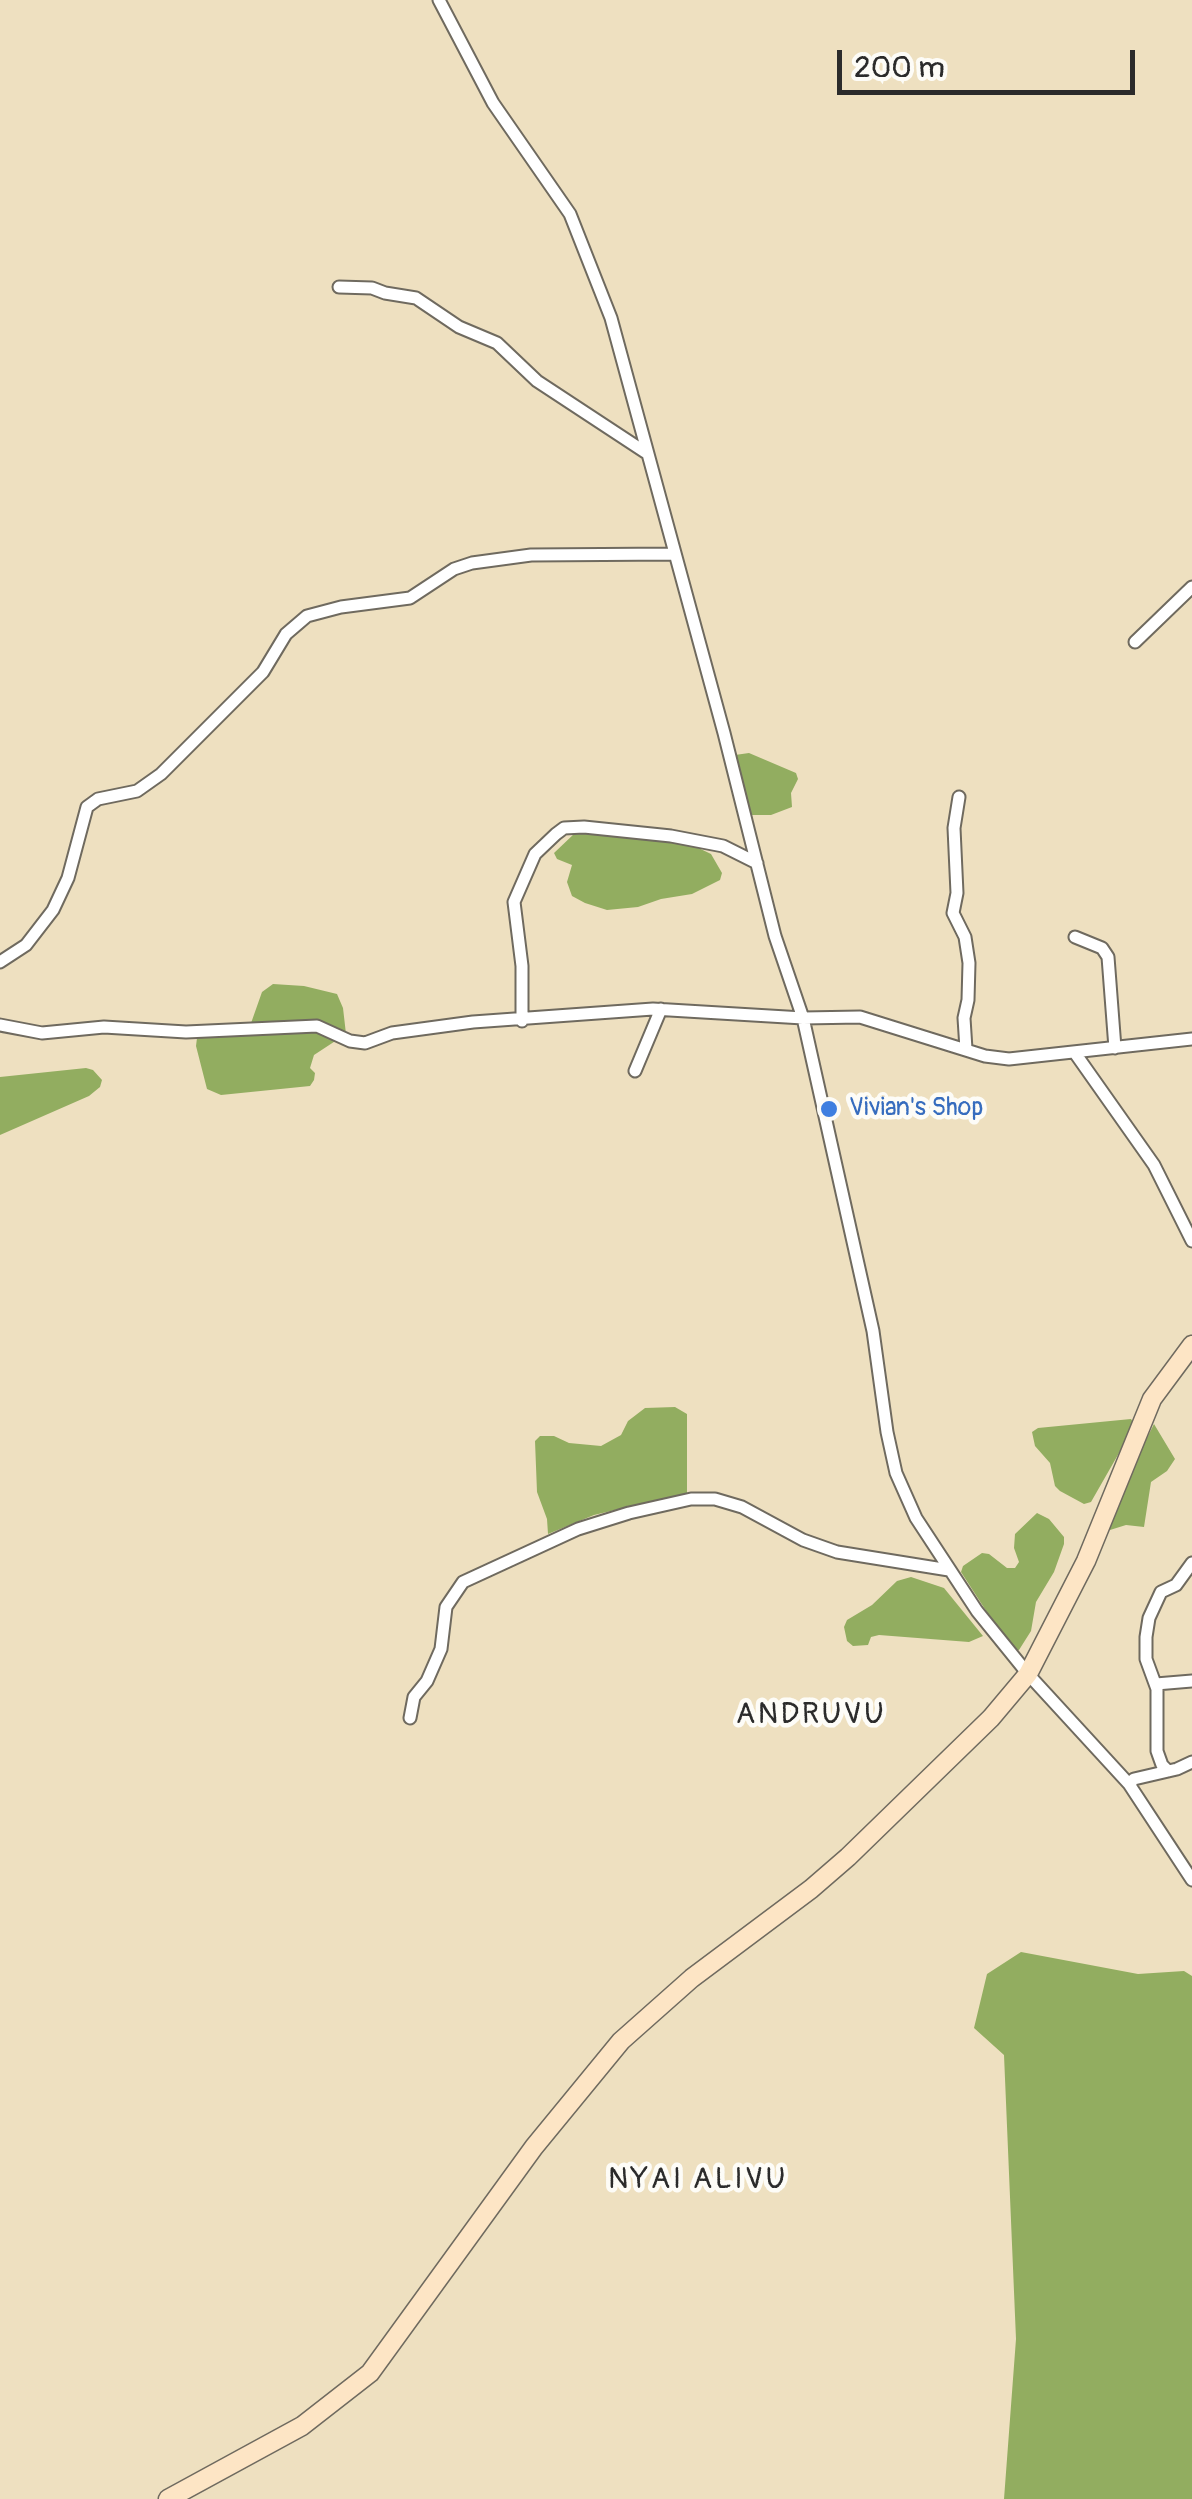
<!DOCTYPE html>
<html>
<head>
<meta charset="utf-8">
<style>
	body { margin:0 }
	#map { position:relative; width:1192px; height:2499px; overflow:hidden; background:#eee0c0; font-family:Pangolin,sans-serif }
	canvas { display:block }
	.scale { position:absolute; left:837px; top:50px; width:298px; height:45px; box-sizing:border-box; border:5px solid #2b2b2b; border-top:0; padding-left:12px; font-size:30px; line-height:35px; white-space:nowrap; color:#2b2b2b; -webkit-text-stroke:8px #fdfcf7; paint-order:stroke }
</style>
</head>
<body>
<div id="map">
<canvas width="1192" height="2499"></canvas>
<div class="scale">200 m</div>
</div>
<script>
const context = document.querySelector('canvas').getContext('2d');
context.lineJoin = 'round';
function paint(path, color) { context.fillStyle = color; context.fill(path, 'evenodd'); }
const poly = rows => new Path2D(rows.map(r => 'M' + r).join(''));
function stroke(path, color, width, dash) { context.strokeStyle = color; context.lineWidth = width; context.lineCap = dash ? 'butt' : 'round'; context.setLineDash(dash || []); context.stroke(path); }
function label(font, color, halo, rows, align = 'center') {
  context.font = font + ' Pangolin,sans-serif'; context.lineWidth = 9; context.setLineDash([]); context.textBaseline = 'middle'; context.strokeStyle = halo; context.fillStyle = color; for (const [text, x, y, turn = 0] of rows) {
    context.save(); context.translate(x, y); context.rotate((+turn || 0) * Math.PI / 180); context.textAlign = isNaN(turn) ? turn : align; if (halo) context.strokeText(text, 0, 0); context.fillText(text, 0, 0); context.restore();
  }
}
paint(poly([
	[749,753,796,773,798,779,791,793,792,807,771,815,748,815,735,755],
	[589,830,686,842,711,854,722,873,720,880,692,894,661,899,638,907,607,910,585,903,572,896,567,882,572,865,557,859,554,853,575,833],
	[273,984,304,986,337,994,343,1008,346,1034,314,1055,310,1068,315,1073,314,1080,310,1086,221,1095,207,1089,196,1046,197,1038,202,1033,250,1026,262,992],
	[86,1068,93,1070,102,1080,100,1087,89,1096,0,1135,0,1077],
	[675,1407,687,1414,687,1493,594,1515,548,1534,547,1519,537,1492,535,1441,540,1436,554,1436,569,1443,601,1446,621,1435,628,1421,645,1408],
	[1131,1419,1135,1425,1091,1502,1084,1504,1060,1491,1055,1486,1050,1463,1035,1446,1032,1432,1038,1428],
	[1154,1424,1175,1459,1167,1471,1151,1482,1144,1527,1126,1525,1110,1530,1102,1527],
	[1037,1513,1049,1519,1064,1537,1064,1544,1054,1572,1036,1602,1031,1631,1019,1650,1012,1651,961,1572,963,1566,982,1553,989,1554,1007,1568,1015,1568,1019,1562,1014,1548,1015,1534],
	[911,1577,944,1588,983,1636,969,1642,879,1635,871,1637,868,1645,853,1646,847,1641,844,1627,847,1620,872,1605,897,1581],
	[1021,1952,1138,1974,1184,1971,1192,1976,1192,2499,1004,2499,1016,2339,1004,2055,974,2028,987,1974]
]), '#92ad60');
const street = poly([
	[439,0,493,103,570,214,611,318,724,733,775,936,803,1018,873,1331,887,1432,896,1473,916,1518,977,1611,1028,1674,1129,1784,1192,1880],
	[339,287,372,288,385,293,416,298,459,327,497,343,537,381,645,452],
	[1135,642,1192,587],
	[959,797,954,828,957,893,953,913,965,937,969,963,968,1000,964,1018,966,1049],
	[1075,937,1102,948,1108,957,1115,1048],
	[0,962,26,945,53,910,68,878,87,807,98,799,137,791,161,774,263,672,286,634,307,616,341,607,410,598,454,569,472,563,531,555,674,554],
	[522,1021,522,966,514,902,535,854,556,834,564,828,584,827,671,836,723,846,757,863],
	[0,1025,42,1033,104,1027,186,1032,317,1026,350,1041,365,1043,392,1033,473,1022,653,1009,803,1018,860,1017,985,1056,1009,1059,1192,1039],
	[1075,1053,1154,1165,1192,1241],
	[635,1071,661,1009],
	[1156,1684,1192,1681],
	[410,1718,414,1697,427,1681,441,1649,446,1607,463,1582,578,1529,629,1513,691,1499,715,1499,742,1507,803,1540,837,1552,949,1570],
	[1168,1771,1162,1765,1157,1751,1157,1689,1146,1659,1146,1637,1149,1618,1161,1592,1176,1585,1192,1563],
	[1129,1784,1134,1779,1177,1769,1192,1762]
]);
const secondary = poly([
	[168,2499,302,2426,370,2373,534,2147,621,2041,692,1978,811,1889,848,1857,991,1718,1028,1674,1086,1561,1152,1399,1192,1345]
]);
stroke(street, '#6f6a5f', 15);
stroke(secondary, '#6f6a5f', 21);
stroke(street, '#fff', 11);
stroke(secondary, '#fde5c5', 18);
for (const [x, y, r, color] of [
	[829,1109,10,"#3f7fe0"]
]) { const dot = new Path2D(); dot.arc(x, y, r, 0, 2 * Math.PI); context.fillStyle = color; context.fill(dot); stroke(dot, '#fdfcf7', 4); }
label('25px', '#366cbe', '#fdfcf7', [
	["Vivian's Shop",849,1109]
], 'left');
context.letterSpacing = '2.5px';
label('30px', '#2b2b2b', '#fdfcf7', [
	["ANDRUVU",811,1715],
	["NYAI ALIVU",698,2180]
]);
context.letterSpacing = '0px';
</script>
</body>
</html>
